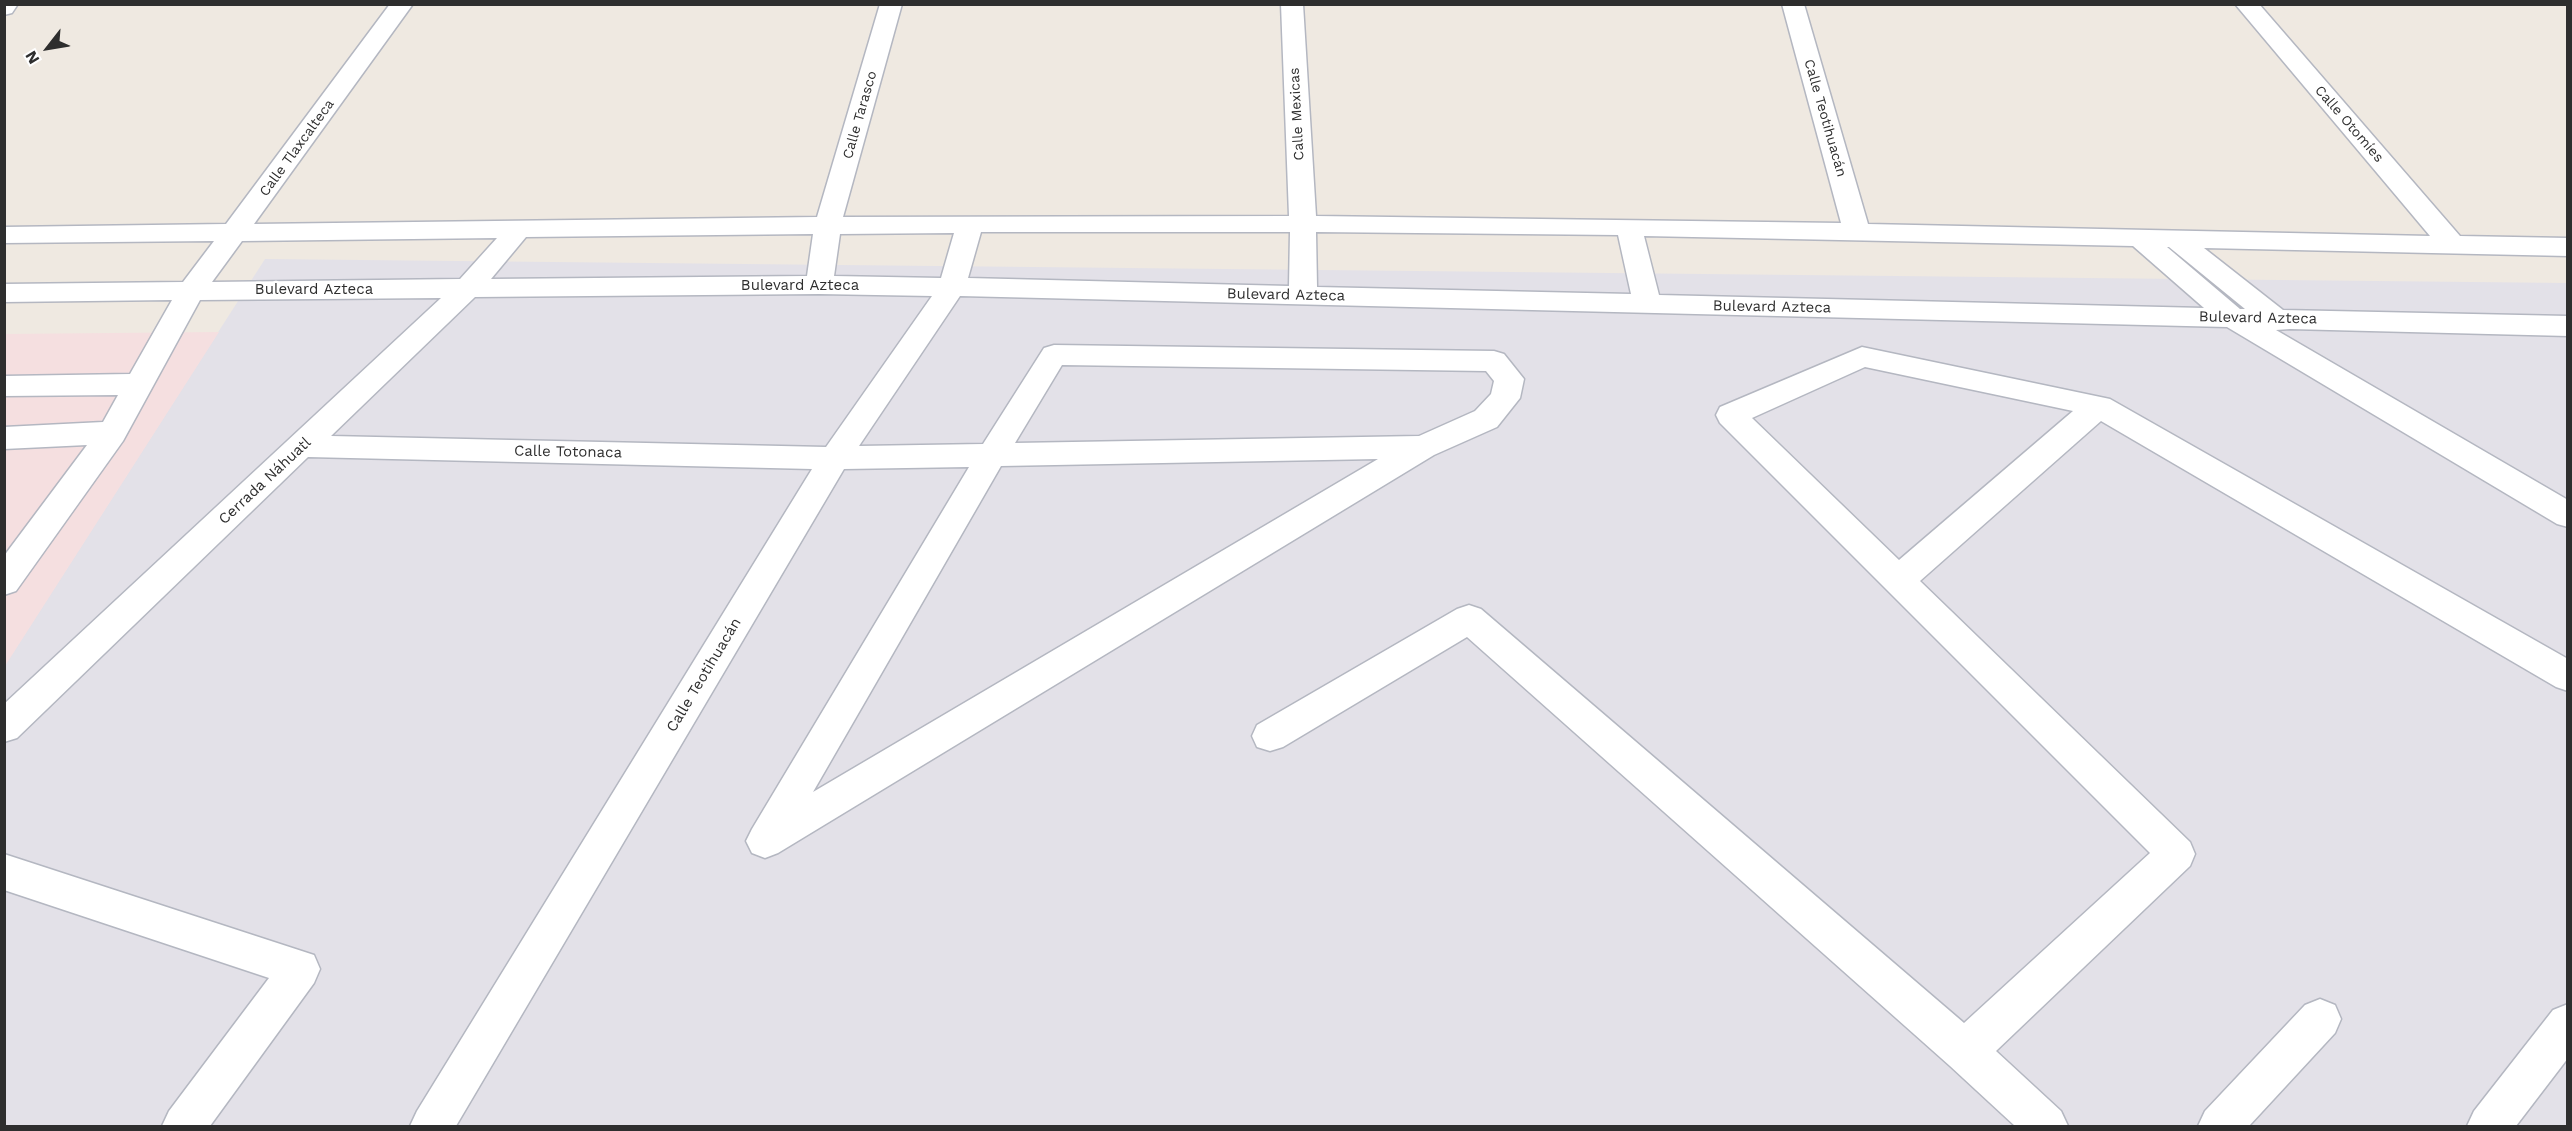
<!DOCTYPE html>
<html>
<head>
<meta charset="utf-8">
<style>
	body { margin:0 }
	#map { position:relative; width:2572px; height:1131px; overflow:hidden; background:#efe9e1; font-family:"Work Sans",sans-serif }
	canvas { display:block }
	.frame { position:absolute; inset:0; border:6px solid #2e2e2e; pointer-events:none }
	.north { position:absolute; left:18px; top:18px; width:60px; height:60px; -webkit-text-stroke:4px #fff; paint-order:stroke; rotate:239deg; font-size:16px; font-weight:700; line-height:24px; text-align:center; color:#2e2e2e }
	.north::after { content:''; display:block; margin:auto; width:21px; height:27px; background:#2e2e2e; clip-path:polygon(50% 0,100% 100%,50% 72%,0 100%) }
</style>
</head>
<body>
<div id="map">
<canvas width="2572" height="1131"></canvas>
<div class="frame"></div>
<div class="north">N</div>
</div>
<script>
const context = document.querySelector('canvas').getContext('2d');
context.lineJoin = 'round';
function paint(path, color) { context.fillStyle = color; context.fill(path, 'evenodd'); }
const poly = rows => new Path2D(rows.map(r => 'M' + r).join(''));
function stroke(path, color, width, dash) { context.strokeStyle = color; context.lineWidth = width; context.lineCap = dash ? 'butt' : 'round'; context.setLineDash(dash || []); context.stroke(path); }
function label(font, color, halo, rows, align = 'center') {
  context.font = font + ' "Work Sans",sans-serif'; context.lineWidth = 4.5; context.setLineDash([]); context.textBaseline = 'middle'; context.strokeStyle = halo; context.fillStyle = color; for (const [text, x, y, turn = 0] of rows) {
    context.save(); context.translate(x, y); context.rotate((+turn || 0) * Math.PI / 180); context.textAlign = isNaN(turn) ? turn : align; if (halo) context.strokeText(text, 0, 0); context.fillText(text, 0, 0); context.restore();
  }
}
paint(poly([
	[265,259,2567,283,2567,1126,5,1126,4,666]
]), '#e3e1e8');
paint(poly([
	[219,332,5,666,5,334]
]), '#f5dfe0');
const minor = poly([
	[4,4,18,4,12,13,4,15,4,4],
	[390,4,413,4,254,224,817,217,880,4,902,4,843,217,1289,216,1281,4,1303,4,1316,216,1841,223,1782,4,1804,4,1868,224,2430,236,2235,4,2259,4,2460,236,2568,238,2568,256,2204,248,2283,310,2568,316,2568,336,2290,329,2276,330,2568,500,2568,527,2557,524,2227,327,960,296,859,446,983,444,1044,348,1054,345,1494,351,1504,354,1524,379,1520,398,1497,427,1434,455,778,853,765,858,752,853,746,841,752,829,969,467,844,469,456,1126,410,1126,417,1111,812,469,308,457,17,738,4,742,4,704,441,298,200,300,123,441,16,591,4,595,4,556,87,445,4,449,4,427,103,422,118,395,4,396,4,376,130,374,172,300,4,302,4,284,183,282,214,241,4,243,4,227,226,224,390,4],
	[981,232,1290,232,1289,286,968,278,981,232],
	[1316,232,1618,235,1631,294,1317,287,1316,232],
	[954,233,941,278,834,276,840,234,954,233],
	[813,234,807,276,491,279,526,237,813,234],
	[1644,236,2133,246,2204,308,1659,295,1644,236],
	[497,238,460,279,212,282,242,241,497,238],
	[2167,247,2169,247,2245,309,2240,309,2167,247],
	[819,294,932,296,826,447,331,436,475,297,819,294],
	[1062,365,1486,371,1494,381,1491,394,1475,411,1419,436,1015,443,1062,365],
	[1378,459,813,792,1001,466,1378,459],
	[1862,347,2110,399,2568,659,2568,691,2556,687,2101,421,1920,581,2190,842,2195,854,2190,866,1996,1051,2061,1111,2068,1126,2015,1126,1950,1066,1467,637,1283,747,1270,751,1257,747,1252,736,1257,725,1457,609,1469,605,1481,609,1964,1023,2150,853,1720,423,1716,415,1720,407,1862,347],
	[1865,367,2073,411,1899,560,1752,418,1865,367],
	[4,854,314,955,320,969,314,983,210,1126,162,1126,169,1111,269,978,4,890,4,854],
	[2320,999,2335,1005,2341,1019,2335,1033,2249,1126,2198,1126,2205,1111,2305,1005,2320,999],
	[2568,1004,2568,1058,2516,1126,2467,1126,2474,1111,2553,1010,2568,1004]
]);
stroke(minor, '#b4b7c1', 3);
paint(minor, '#fff');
label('14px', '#2e2e2e', '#fff', [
	["Calle Mexicas",1297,114,-93],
	["Calle Tarasco",860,115,-74],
	["Calle Teotihuacán",1825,118,74],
	["Calle Otomíes",2349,124,49],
	["Calle Tlaxcalteca",297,148,-54]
]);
label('15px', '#2e2e2e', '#fff', [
	["Bulevard Azteca",800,286],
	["Bulevard Azteca",314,290],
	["Bulevard Azteca",1286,295,1],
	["Bulevard Azteca",1772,307,1],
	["Bulevard Azteca",2258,318,1],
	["Calle Totonaca",568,452,1],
	["Cerrada Náhuatl",265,481,-43],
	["Calle Teotihuacán",704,675,-59]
]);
</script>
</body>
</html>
